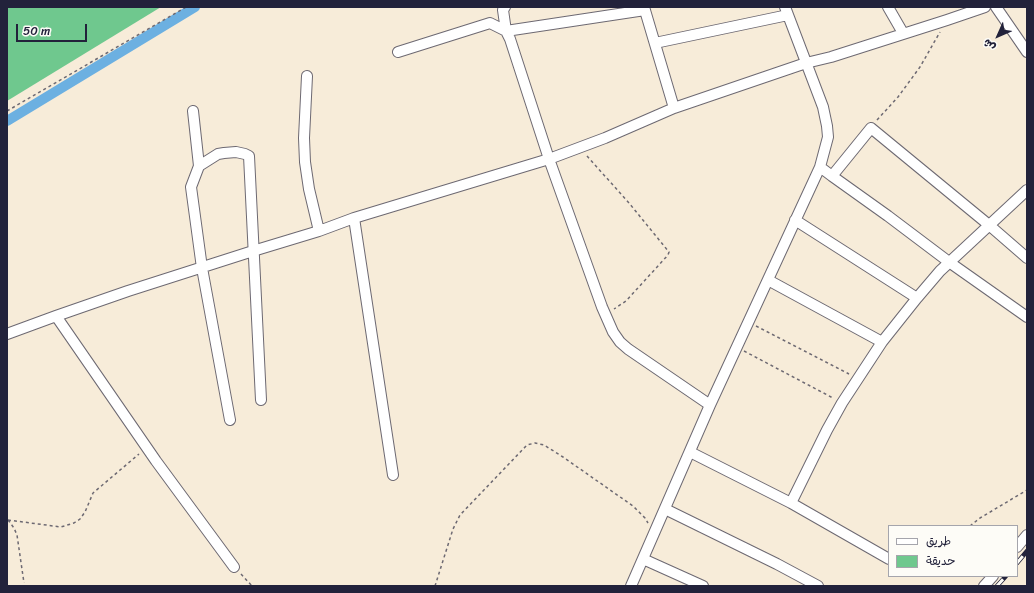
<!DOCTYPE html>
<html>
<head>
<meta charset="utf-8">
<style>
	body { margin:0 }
	#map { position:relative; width:1034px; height:593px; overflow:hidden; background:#f7ecd9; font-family:Sriracha,"Playpen Sans Arabic",sans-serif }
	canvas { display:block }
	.frame { position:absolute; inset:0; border:8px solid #22223b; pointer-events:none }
	.legend { position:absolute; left:888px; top:525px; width:130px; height:52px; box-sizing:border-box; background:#fdfcf7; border:1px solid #a5a5ac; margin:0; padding:5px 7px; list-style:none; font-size:12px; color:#22223b }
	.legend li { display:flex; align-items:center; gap:8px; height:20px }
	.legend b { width:20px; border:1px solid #a5a5ac }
	.north { position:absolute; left:978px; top:16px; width:40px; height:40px; -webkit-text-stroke:3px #fdfcf7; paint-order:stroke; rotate:225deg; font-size:11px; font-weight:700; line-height:16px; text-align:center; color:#22223b }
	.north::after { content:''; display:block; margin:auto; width:14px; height:18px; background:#22223b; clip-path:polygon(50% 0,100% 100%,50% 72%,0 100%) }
	.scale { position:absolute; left:16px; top:24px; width:71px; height:18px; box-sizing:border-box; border:2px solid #22223b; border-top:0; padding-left:5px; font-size:12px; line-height:14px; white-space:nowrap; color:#22223b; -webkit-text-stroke:3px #fdfcf7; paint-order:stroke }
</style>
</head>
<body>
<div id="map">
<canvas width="1034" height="593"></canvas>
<div class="frame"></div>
<ul class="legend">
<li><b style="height:5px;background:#fff"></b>طريق</li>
<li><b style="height:11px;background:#6fc88e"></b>حديقة</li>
</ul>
<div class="north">ش</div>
<div class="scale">50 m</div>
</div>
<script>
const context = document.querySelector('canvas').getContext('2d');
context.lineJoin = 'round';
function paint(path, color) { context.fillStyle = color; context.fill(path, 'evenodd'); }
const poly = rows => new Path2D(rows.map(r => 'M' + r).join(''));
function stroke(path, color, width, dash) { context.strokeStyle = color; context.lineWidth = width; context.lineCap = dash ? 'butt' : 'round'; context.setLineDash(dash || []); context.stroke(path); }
paint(poly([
	[7,7,161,7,7,101]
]), '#6fc88e');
stroke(poly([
	[7,121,195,7]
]), '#6cb0e1', 10);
const street = poly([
	[505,7,503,10,506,31,645,10],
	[644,7,674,108],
	[888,7,903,33],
	[996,7,1027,52],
	[655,43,788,15],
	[398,52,490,23,506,31,510,39,549,159,602,307,613,332,620,342,628,349,710,405],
	[307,76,304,138,305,162,309,189,319,231],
	[193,111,199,166,191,187,202,268,230,420],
	[199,166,218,154,224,153,236,152,245,154,249,156,261,400],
	[820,167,832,176,888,216,949,262,1027,317],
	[832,176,871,128,989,225,1027,258],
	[354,218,393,475],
	[795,220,917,298],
	[768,280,882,342],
	[56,316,156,461,234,567],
	[7,334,56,316,128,291,253,251,319,231,354,218,549,159,605,138,674,108,806,63,831,57,947,20,985,7],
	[690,452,791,503,889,559],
	[791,503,827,430,842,403,882,342,917,298,940,271,1027,190],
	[665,509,777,564,818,586],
	[1017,547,1027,535],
	[643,559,703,586],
	[631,586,710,405,820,167,828,137,827,126,823,107,785,7],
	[984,586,993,576]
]);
stroke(street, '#6d6972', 12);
stroke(poly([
	[7,111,186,7],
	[877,120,898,97,920,67,940,32],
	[587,156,629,203,669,252,668,255,626,301,614,309],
	[756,326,849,374],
	[744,351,833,398],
	[8,520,61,527,74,523,80,519,85,512,93,493,139,454],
	[8,520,14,528,17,535,24,583],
	[970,526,980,518,1027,490],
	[241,574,252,586],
	[435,586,453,529,460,515,527,445,535,443,544,445,563,457,633,506,645,518,648,523]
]), '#6d6972', 1.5, [3, 3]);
stroke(street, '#fff', 10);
const rail = poly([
	[1017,563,1027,551],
	[997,586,1006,576]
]);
stroke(rail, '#22223b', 4.5);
stroke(rail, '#fdfcf7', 3, [9]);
</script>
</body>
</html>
